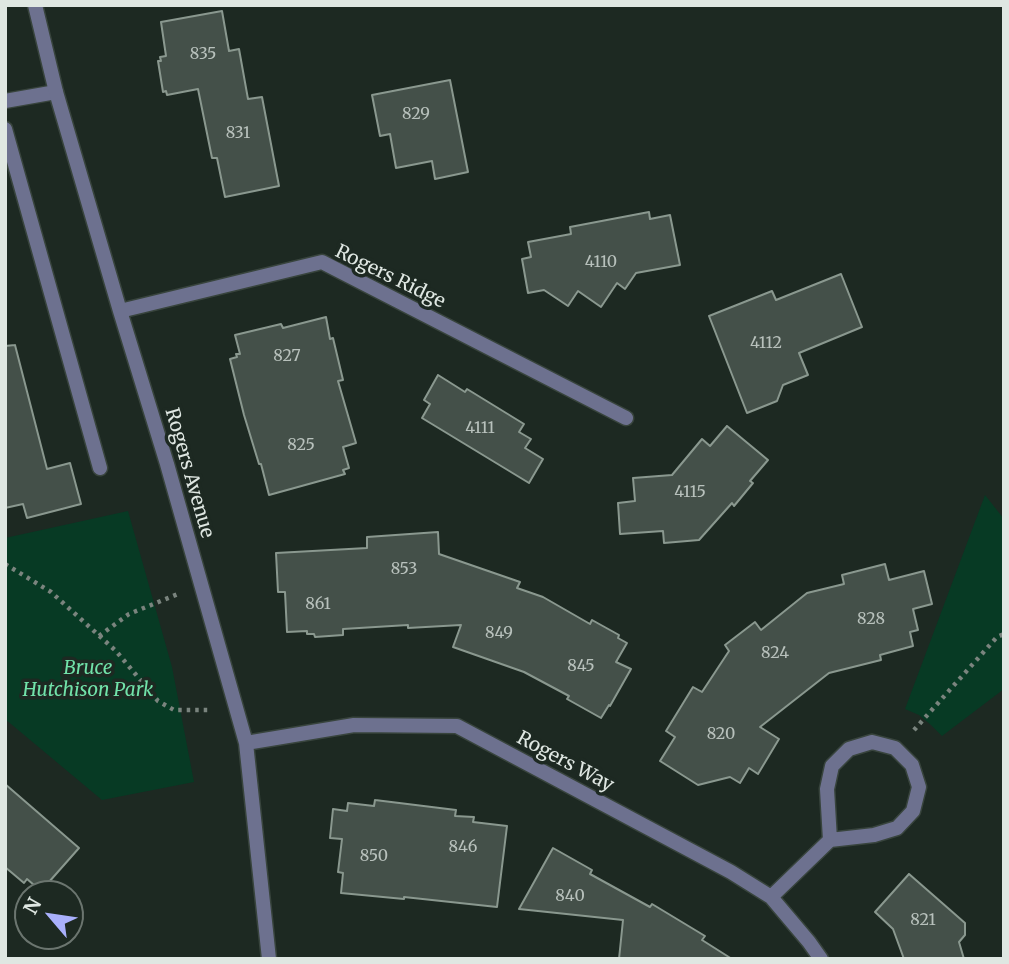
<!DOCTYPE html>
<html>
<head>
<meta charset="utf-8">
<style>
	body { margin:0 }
	#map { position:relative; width:1009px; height:964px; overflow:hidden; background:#1d2922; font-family:Merriweather,serif }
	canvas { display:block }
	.frame { position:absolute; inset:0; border:7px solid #dfe7e2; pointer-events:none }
	.north { position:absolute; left:14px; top:880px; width:70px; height:70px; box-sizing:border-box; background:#1d2922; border:2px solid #6b756f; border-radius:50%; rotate:299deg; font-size:19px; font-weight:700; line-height:28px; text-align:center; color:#dfe7e2 }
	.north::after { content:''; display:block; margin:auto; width:24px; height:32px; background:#a9b0fc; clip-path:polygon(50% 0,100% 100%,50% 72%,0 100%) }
</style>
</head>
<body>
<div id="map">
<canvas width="1009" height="964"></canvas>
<div class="frame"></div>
<div class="north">N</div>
</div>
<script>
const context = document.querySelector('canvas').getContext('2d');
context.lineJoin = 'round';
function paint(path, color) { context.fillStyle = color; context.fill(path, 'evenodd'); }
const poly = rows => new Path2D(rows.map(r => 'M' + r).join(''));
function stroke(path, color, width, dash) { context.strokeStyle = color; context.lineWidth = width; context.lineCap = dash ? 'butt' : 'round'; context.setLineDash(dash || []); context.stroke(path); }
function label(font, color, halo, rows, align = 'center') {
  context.font = font + ' Merriweather,serif'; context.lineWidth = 7; context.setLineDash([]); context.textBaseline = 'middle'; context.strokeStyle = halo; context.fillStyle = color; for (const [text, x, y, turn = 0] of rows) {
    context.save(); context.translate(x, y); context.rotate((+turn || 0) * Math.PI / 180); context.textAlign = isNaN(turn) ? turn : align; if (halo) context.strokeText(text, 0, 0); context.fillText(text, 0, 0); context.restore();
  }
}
paint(poly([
	[985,495,1004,519,1004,689,942,736,931,725,919,715,905,709],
	[128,511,172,667,194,782,102,800,5,719,5,538]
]), '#073a24');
const building = poly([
	[222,11,229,51,239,49,248,99,262,97,279,186,225,197,217,158,212,158,198,89,167,95,166,91,163,92,158,61,161,61,160,57,166,56,161,22,222,11],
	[450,80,468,172,435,179,432,161,396,168,390,134,380,136,372,95,450,80],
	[649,212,650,219,670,215,680,265,636,273,625,289,617,283,601,307,578,291,568,306,544,290,528,293,522,259,531,257,528,242,571,234,570,227,649,212],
	[841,274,862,327,799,353,808,375,783,385,777,401,747,413,709,316,772,291,776,300,841,274],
	[326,317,330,339,333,338,343,380,338,381,356,443,343,447,349,468,343,470,345,474,269,495,261,464,259,464,244,415,230,359,237,357,236,354,240,354,235,335,281,324,283,328,326,317],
	[15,345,47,469,70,463,81,504,27,518,23,504,5,508,5,346,15,345],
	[438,375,465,392,467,389,524,424,519,432,531,439,525,448,543,459,529,483,422,418,430,404,424,400,438,375],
	[727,426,768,460,750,481,753,483,734,506,732,503,699,540,664,543,663,531,620,534,618,503,635,501,633,478,672,475,702,439,710,446,727,426],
	[438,532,439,554,520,582,517,588,543,597,590,624,592,620,619,635,618,638,627,643,616,662,631,669,610,706,609,705,601,718,567,699,569,696,524,672,453,647,461,625,408,628,408,625,343,629,343,635,315,637,314,634,307,634,307,631,287,632,285,592,278,592,276,553,367,548,367,537,438,532],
	[885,564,889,580,924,571,932,604,913,609,918,630,910,632,913,646,880,655,881,660,829,673,760,727,779,739,758,774,749,768,740,783,730,777,698,785,660,761,675,737,666,731,693,687,702,692,729,651,725,645,755,622,761,630,807,593,844,584,842,575,885,564],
	[5,784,79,848,41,891,27,879,24,883,5,867,5,784],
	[375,800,456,810,455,816,474,817,473,822,507,826,497,907,404,897,404,899,341,893,343,873,338,872,342,839,330,838,333,809,347,811,348,803,374,806,375,800],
	[553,848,592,870,590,874,650,907,652,904,705,936,702,940,732,959,619,959,623,920,519,909,553,848],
	[909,874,965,923,965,935,959,942,964,959,904,959,893,929,875,912,909,874]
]);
paint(building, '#445049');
stroke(building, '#8a988f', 2);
const service = poly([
	[5,101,56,92],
	[5,129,100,468]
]);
const minor = poly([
	[35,5,56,92,120,311,167,464,246,743,269,959],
	[120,311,322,262,626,418],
	[872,742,895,748,912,765,919,787,913,811,897,828,874,835,830,840,827,789,832,766,849,749,872,742],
	[246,743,354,725,457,726,731,872,771,897,809,942,821,959],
	[771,897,830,840]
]);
stroke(service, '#38443d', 17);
stroke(minor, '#38443d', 17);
stroke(poly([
	[5,564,51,592,116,651,158,701,174,710,210,710],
	[99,636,129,614,178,594],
	[914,730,997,637,1004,634]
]), '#7a847e', 4.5, [3.5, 5]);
stroke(service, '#6d718f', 14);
stroke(minor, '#6d718f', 14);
label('16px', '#b8c1bc', null, [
	["835",203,54],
	["829",416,114],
	["831",238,133],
	["4110",601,262],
	["4112",766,343],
	["827",287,356],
	["4111",480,428],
	["825",301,445],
	["4115",690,492],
	["853",404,569],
	["861",318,604],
	["828",871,619],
	["849",499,633],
	["824",775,653],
	["845",581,666],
	["820",721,734],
	["846",463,847],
	["850",374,856],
	["840",570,896],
	["821",923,920]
]);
label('19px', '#dfe7e2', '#1d2922', [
	["Rogers Ridge",390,277,26],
	["Rogers Avenue",189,473,74],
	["Rogers Way",565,762,28]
]);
label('italic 19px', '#71e2a9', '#1d2922', [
	["Bruce",88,669],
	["Hutchison Park",88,691]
]);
</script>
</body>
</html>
